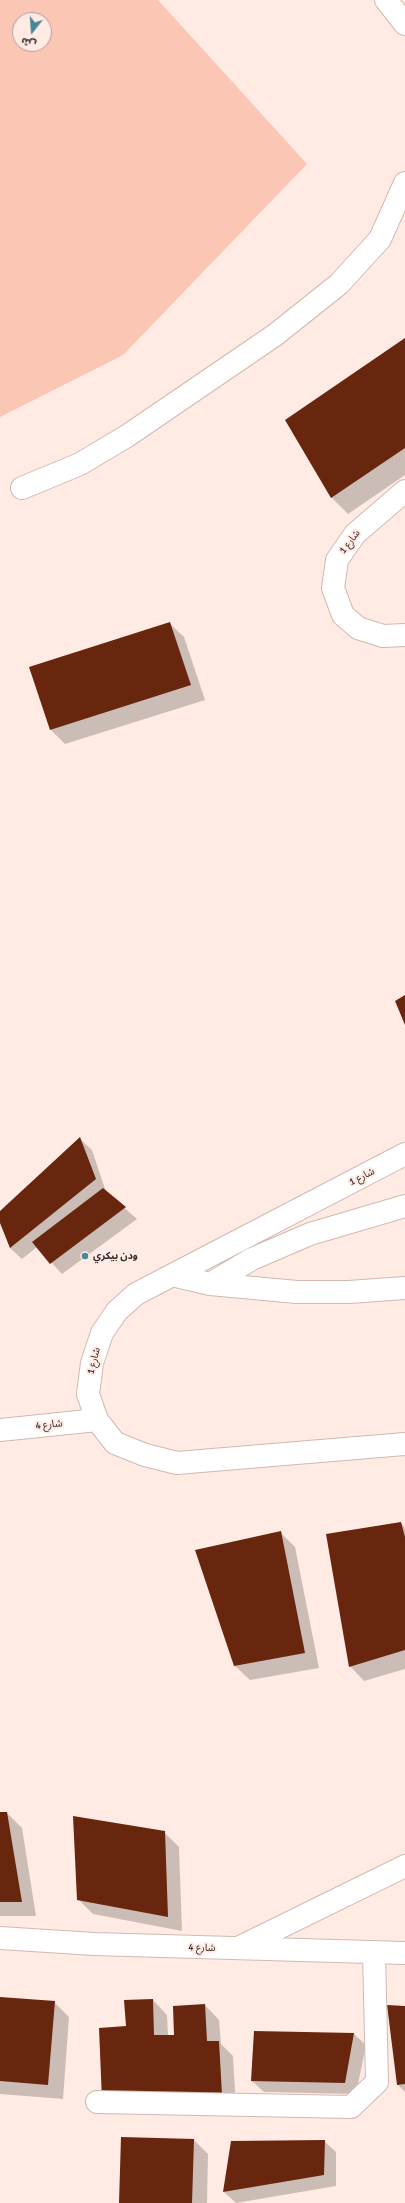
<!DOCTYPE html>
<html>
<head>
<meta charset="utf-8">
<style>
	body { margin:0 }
	#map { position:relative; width:405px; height:2203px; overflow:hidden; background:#ffebe4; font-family:Signika,"Noto Sans Arabic",sans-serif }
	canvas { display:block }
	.north { position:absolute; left:12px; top:12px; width:40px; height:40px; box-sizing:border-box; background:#ffebe4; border:1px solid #ae9e99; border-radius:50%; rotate:197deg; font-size:11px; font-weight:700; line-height:16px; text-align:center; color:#342b28 }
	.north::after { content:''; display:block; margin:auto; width:14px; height:18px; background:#47879a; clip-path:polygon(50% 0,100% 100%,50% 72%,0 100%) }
</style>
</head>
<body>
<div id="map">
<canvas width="405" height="2203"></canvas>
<div class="north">ش</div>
</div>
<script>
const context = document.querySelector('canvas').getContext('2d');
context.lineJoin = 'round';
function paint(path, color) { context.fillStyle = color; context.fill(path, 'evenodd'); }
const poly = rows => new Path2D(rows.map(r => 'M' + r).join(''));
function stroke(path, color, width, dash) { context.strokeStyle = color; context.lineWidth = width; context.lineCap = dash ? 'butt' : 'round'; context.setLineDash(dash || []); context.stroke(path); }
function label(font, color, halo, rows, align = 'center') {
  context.font = font + ' Signika,"Noto Sans Arabic",sans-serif'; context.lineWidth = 4; context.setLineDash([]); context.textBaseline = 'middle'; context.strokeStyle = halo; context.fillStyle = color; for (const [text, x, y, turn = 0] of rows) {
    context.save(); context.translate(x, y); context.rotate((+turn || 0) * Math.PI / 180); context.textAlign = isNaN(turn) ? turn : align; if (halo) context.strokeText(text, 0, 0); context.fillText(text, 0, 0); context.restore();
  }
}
paint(poly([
	[0,0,158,0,307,164,123,355,0,417],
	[20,20,44,20,44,44,20,44]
]), '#fbc6b4');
paint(poly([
	[405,339,405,475,348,514,331,497],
	[169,623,184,637,205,700,65,744,51,730],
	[80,1139,92,1150,106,1192,137,1219,62,1274,37,1247,22,1259,10,1248,0,1221,0,1213],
	[401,1523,405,1528,405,1669,364,1681,350,1666],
	[280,1532,295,1547,319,1668,250,1680,235,1666],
	[0,1813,7,1813,22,1828,36,1916,0,1916],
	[164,1832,179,1847,182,1931,93,1914,78,1899],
	[0,1998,54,2002,69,2017,63,2099,0,2094],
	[153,2000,167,2015,168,2036,175,2036,205,2005,219,2020,221,2044,233,2056,236,2109,118,2114,103,2099,127,2027],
	[388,2006,405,2007,405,2092,398,2085],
	[255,2032,354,2034,366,2045,356,2094,264,2092,252,2081],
	[194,2140,208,2154,207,2203,120,2203],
	[324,2141,336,2152,336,2186,236,2203,224,2192]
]), '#0003');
paint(poly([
	[405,338,405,448,331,498,285,420],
	[170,622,191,685,50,730,29,667],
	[405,995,405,1025,395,1001],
	[80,1137,96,1179,10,1248,0,1223,0,1211],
	[103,1188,126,1207,50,1264,32,1242],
	[401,1522,405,1537,405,1650,349,1667,326,1534],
	[281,1531,305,1653,234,1666,195,1550],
	[0,1812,7,1812,22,1902,0,1902],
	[73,1816,165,1831,168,1917,77,1900],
	[0,1997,55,2001,48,2085,0,2081],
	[153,1999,154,2035,174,2035,173,2006,205,2004,207,2041,219,2041,222,2095,102,2100,99,2028,126,2026,124,2000],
	[387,2005,405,2006,405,2084,397,2085],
	[254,2031,354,2033,345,2083,251,2081],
	[121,2137,194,2139,192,2203,119,2203],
	[325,2140,324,2175,223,2192,231,2141]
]), '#67260d');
const street = poly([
	[386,0,405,24],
	[22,488,80,464,127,436,275,335,339,284,380,239,405,183],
	[405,491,355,534,337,560,333,588,343,615,358,628,383,636,405,635],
	[405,1154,136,1294,117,1311,102,1333,92,1363,88,1394,97,1420,115,1443,145,1455,177,1463,405,1444],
	[172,1275,210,1284,297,1292,349,1292,405,1288],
	[210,1284,252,1259,310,1234,405,1206],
	[0,1430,97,1420],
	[0,1938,94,1944,405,1953],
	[240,1947,405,1866],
	[97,2102,351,2107,377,2082,374,1952]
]);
stroke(street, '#d1b9b1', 24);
stroke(street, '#fff', 22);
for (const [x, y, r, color] of [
	[85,1256,4,"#47879a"]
]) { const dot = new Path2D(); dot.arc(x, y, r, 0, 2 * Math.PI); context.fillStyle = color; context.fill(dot); stroke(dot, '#ffebe4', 1.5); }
label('10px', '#342b28', '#ffebe4', [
	["شارع 1",350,542,-52],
	["شارع 1",362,1177,-27],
	["شارع 1",94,1361,-76],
	["شارع 4",49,1425,-6],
	["شارع 4",202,1948,2]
]);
label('bold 10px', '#342b28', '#ffebe4', [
	["ودن بيكري",93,1256]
], 'left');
</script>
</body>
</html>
